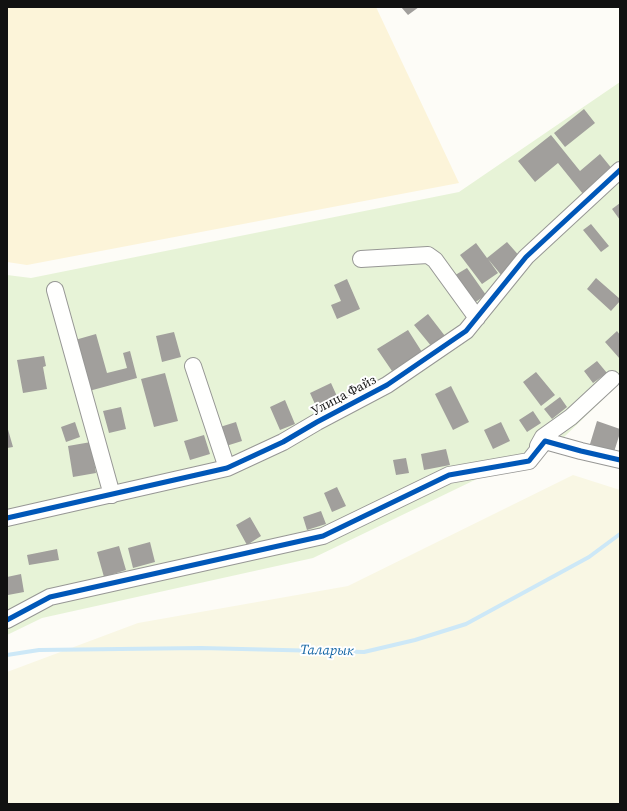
<!DOCTYPE html>
<html>
<head>
<meta charset="utf-8">
<style>
	body { margin:0 }
	#map { position:relative; width:627px; height:811px; overflow:hidden; background:#fdfcf7; font-family:"Source Serif 4",serif }
	canvas { display:block }
	.frame { position:absolute; inset:0; border:8px solid #111; pointer-events:none }
</style>
</head>
<body>
<div id="map">
<canvas width="627" height="811"></canvas>
<div class="frame"></div>
</div>
<script>
const context = document.querySelector('canvas').getContext('2d');
context.lineJoin = 'round';
function paint(path, color) { context.fillStyle = color; context.fill(path, 'evenodd'); }
const poly = rows => new Path2D(rows.map(r => 'M' + r).join(''));
function stroke(path, color, width, dash) { context.strokeStyle = color; context.lineWidth = width; context.lineCap = dash ? 'butt' : 'round'; context.setLineDash(dash || []); context.stroke(path); }
function label(font, color, halo, rows, align = 'center') {
  context.font = font + ' "Source Serif 4",serif'; context.lineWidth = 4; context.setLineDash([]); context.textBaseline = 'middle'; context.strokeStyle = halo; context.fillStyle = color; for (const [text, x, y, turn = 0] of rows) {
    context.save(); context.translate(x, y); context.rotate((+turn || 0) * Math.PI / 180); context.textAlign = isNaN(turn) ? turn : align; if (halo) context.strokeText(text, 0, 0); context.fillText(text, 0, 0); context.restore();
  }
}
paint(poly([
	[573,475,620,490,620,804,7,804,7,672,138,623,348,586]
]), '#f9f7e4');
paint(poly([
	[620,82,620,383,564,437,313,558,42,618,7,635,7,275,31,278,459,192]
]), '#e7f3d7');
paint(poly([
	[7,7,376,7,459,183,27,265,7,262]
]), '#fcf4d9');
stroke(poly([
	[7,655,39,650,201,648,364,652,415,640,466,624,589,557,620,534]
]), '#cde8f7', 4);
paint(poly([
	[401,7,419,7,408,15],
	[584,109,595,123,565,147,554,133],
	[551,135,580,171,600,154,613,170,583,194,558,163,535,182,518,161],
	[620,203,620,220,612,209],
	[591,224,609,246,601,252,583,230],
	[507,242,522,259,502,276,488,259,498,273,482,284,460,255,476,243,487,258],
	[467,268,486,295,471,305,452,277],
	[596,278,620,299,620,301,611,311,587,289],
	[347,279,360,309,337,319,331,305,341,301,334,285],
	[428,314,445,336,432,347,414,325],
	[408,330,422,352,392,371,377,349],
	[617,331,620,335,620,359,605,342],
	[174,332,181,357,162,362,156,336],
	[96,334,107,373,127,368,123,353,130,351,137,378,89,391,75,340],
	[44,356,46,366,43,367,47,389,23,393,17,360],
	[597,361,607,373,593,383,584,371],
	[536,372,555,395,541,406,523,382],
	[165,373,178,421,154,427,141,379],
	[331,383,340,403,319,413,310,393],
	[451,386,469,422,453,430,435,394],
	[560,397,567,407,552,419,544,409],
	[285,400,295,424,280,430,270,407],
	[121,407,126,429,109,433,103,411],
	[533,411,541,423,527,432,519,420],
	[597,421,620,429,620,433,614,452,590,444],
	[75,422,80,437,66,442,61,427],
	[236,422,242,441,226,446,220,427],
	[501,422,510,441,493,449,484,430],
	[7,426,13,447,7,448],
	[204,435,210,454,190,460,184,441],
	[91,442,96,473,73,477,68,446],
	[446,449,450,465,424,470,421,454],
	[406,458,409,473,396,475,393,460],
	[337,487,346,506,332,512,324,493],
	[321,511,326,524,307,530,303,517],
	[250,517,261,536,247,545,236,525],
	[150,542,155,562,133,568,128,548],
	[119,546,126,570,104,577,97,552],
	[57,549,59,560,29,565,27,555],
	[21,574,24,592,8,595,7,577]
]), '#a19f9c');
const minor = poly([
	[361,259,428,255,435,260,477,318],
	[55,290,112,495],
	[193,366,227,468],
	[538,446,543,437,571,417,612,379],
	[7,518,227,468,283,442,317,422,387,385,466,331,526,257,620,170],
	[7,620,50,597,323,536,449,475,529,461,545,441,581,451,620,460]
]);
stroke(minor, '#979795', 18);
stroke(minor, '#fffffe', 16);
stroke(poly([
	[7,518,227,468,283,442,317,422,387,385,466,331,526,257,620,170],
	[7,620,50,597,323,536,449,475,529,461,545,441,581,451,620,460]
]), '#0057b8', 5);
label('13px', '#111', '#fff', [
	["Улица Файз",344,396,-28]
]);
label('italic 14px', '#1768a6', '#fff', [
	["Таларык",327,651,1]
]);
</script>
</body>
</html>
